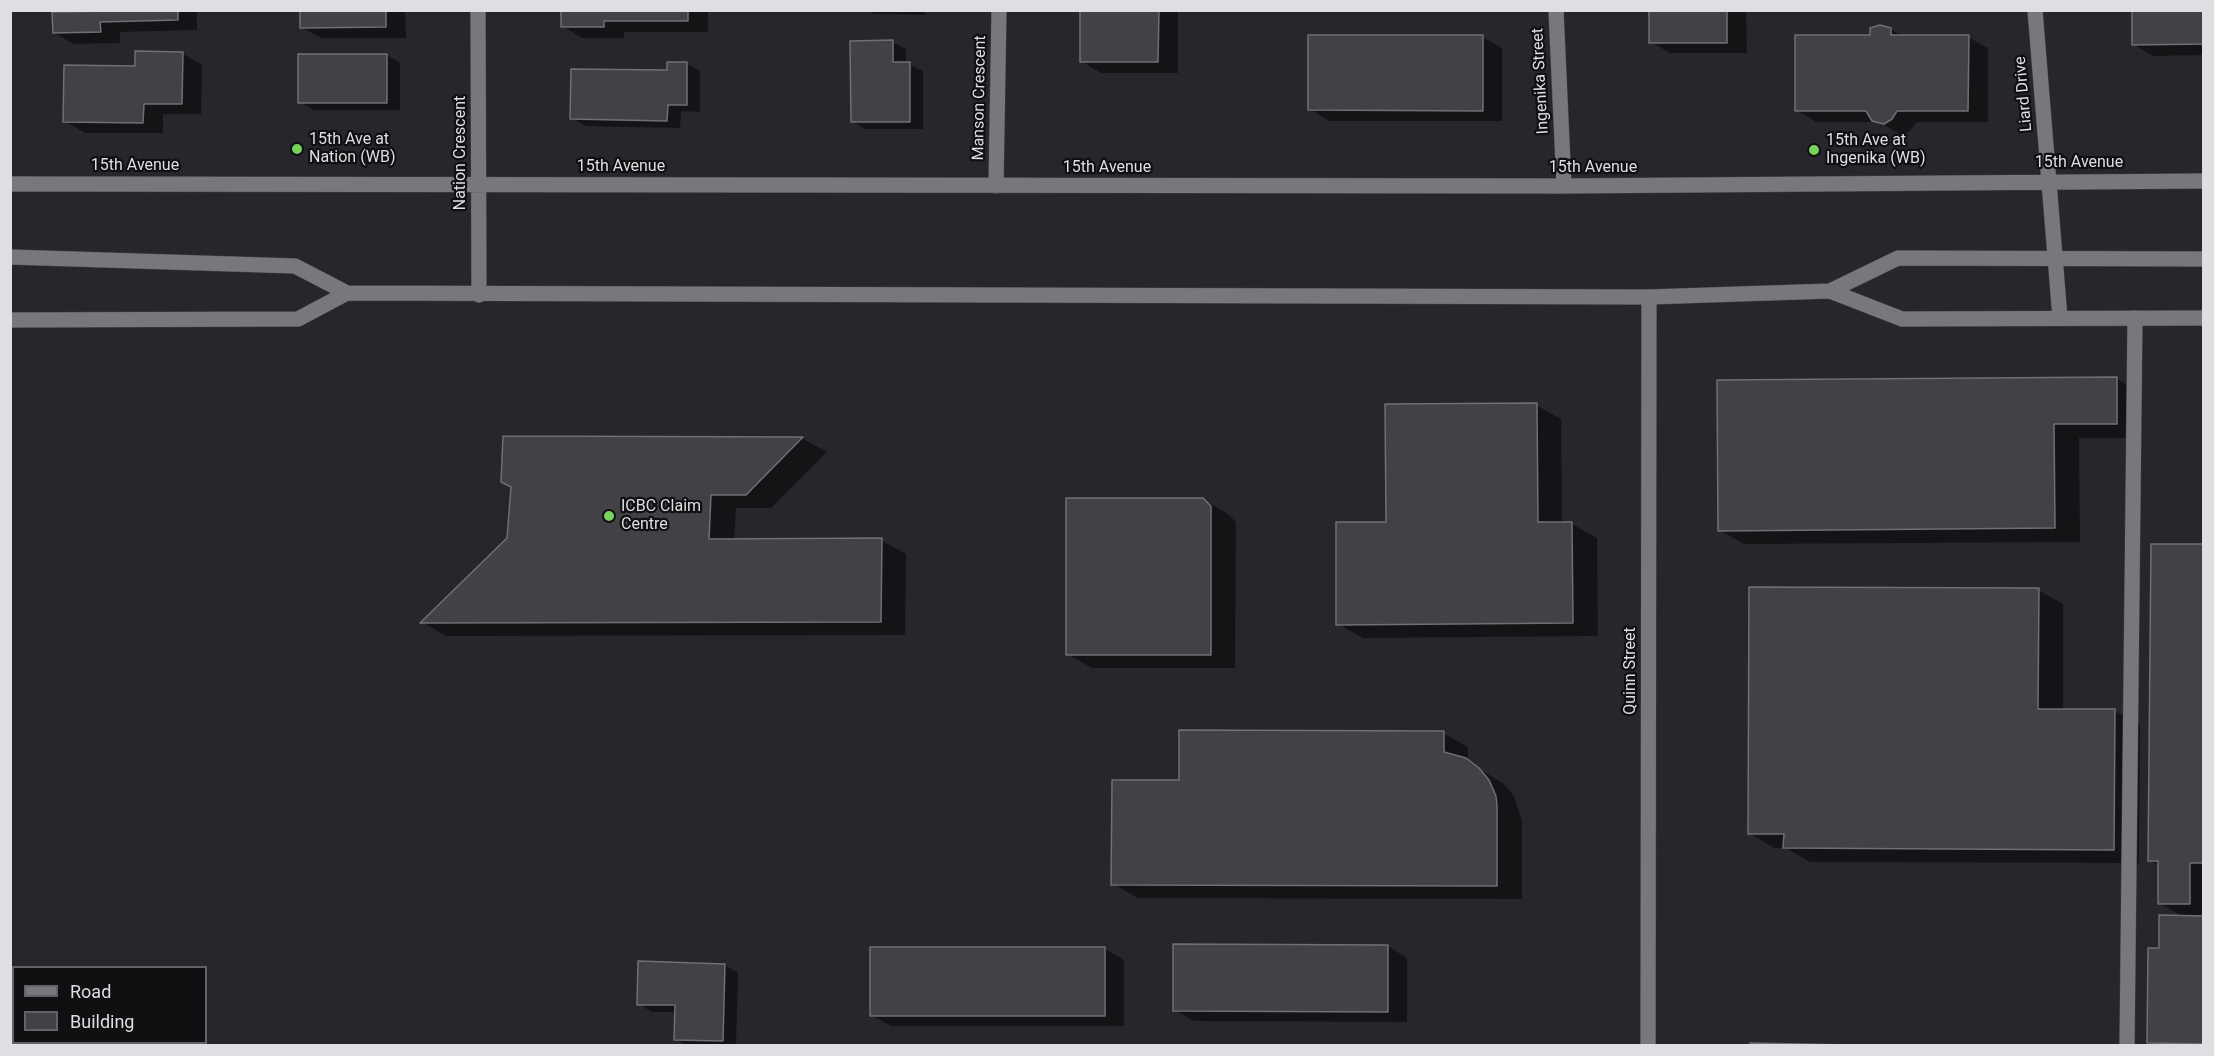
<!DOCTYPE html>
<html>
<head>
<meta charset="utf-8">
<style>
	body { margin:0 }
	#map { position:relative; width:2214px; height:1056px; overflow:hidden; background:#27262c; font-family:Roboto,sans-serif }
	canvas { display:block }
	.frame { position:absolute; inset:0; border:12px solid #dfdfe3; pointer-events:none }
	.legend { position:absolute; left:12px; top:966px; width:195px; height:78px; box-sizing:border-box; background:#101012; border:2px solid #636366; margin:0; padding:8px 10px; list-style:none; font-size:18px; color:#dfdfe3 }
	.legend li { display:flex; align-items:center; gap:12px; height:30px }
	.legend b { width:30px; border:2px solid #636366 }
</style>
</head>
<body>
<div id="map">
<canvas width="2214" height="1056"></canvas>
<div class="frame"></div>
<ul class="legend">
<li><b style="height:8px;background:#78777d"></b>Road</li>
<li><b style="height:16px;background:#414146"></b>Building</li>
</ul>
</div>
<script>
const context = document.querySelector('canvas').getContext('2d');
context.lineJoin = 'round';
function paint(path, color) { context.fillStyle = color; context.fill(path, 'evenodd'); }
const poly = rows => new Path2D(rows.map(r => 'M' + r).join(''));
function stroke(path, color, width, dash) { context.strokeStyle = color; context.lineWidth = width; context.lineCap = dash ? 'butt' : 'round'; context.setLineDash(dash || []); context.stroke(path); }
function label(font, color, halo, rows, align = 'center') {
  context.font = font + ' Roboto,sans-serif'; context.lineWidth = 4.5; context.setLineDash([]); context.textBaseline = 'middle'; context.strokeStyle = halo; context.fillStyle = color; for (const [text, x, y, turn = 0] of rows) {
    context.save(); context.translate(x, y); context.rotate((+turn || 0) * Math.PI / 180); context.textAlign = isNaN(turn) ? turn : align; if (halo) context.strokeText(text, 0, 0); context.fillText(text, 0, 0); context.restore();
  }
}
paint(poly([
	[86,10,197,10,197,30,120,32,120,43,74,44,54,33],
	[301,10,405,10,406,38,321,38,301,27],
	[562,10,708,10,708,32,624,32,624,38,582,38,562,26],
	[867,10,925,10,925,15,874,14],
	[1082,10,1178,10,1178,73,1101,73,1081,61],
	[1651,10,1746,10,1747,53,1670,53,1651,42],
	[2204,10,2204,55,2153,56,2133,44],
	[1890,29,1902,36,1968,37,1988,48,1988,122,1917,122,1909,132,1900,134,1879,122,1816,122,1796,110,1871,36],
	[1483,37,1502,48,1502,121,1329,121,1310,109],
	[892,42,906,49,906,63,923,71,923,129,865,129,852,121],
	[182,53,202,65,201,114,163,114,163,133,85,133,65,121,137,67],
	[387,55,400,63,400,110,313,110,300,102],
	[687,64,700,71,700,112,681,111,680,128,585,126,572,118],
	[2116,378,2141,393,2142,438,2079,438,2080,542,1744,544,1719,530],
	[1536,405,1561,419,1562,524,1572,524,1597,538,1598,636,1363,638,1338,624,1387,523],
	[504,438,802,438,827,452,771,508,736,508,734,540,881,540,906,554,905,635,446,636,422,622,508,539,512,487],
	[1203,499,1228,514,1236,522,1235,668,1092,668,1067,654],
	[2204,546,2204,1046,2153,1046,2148,1043,2160,949,2184,917,2159,903,2160,866,2150,860],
	[2038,590,2063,604,2063,711,2115,711,2140,725,2139,863,1810,862,1786,848,1774,848,1749,833],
	[1443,733,1468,747,1468,762,1504,784,1514,796,1522,821,1522,899,1138,898,1113,884,1180,781],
	[1388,946,1407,958,1407,1022,1194,1021,1174,1010],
	[1105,949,1124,960,1124,1026,891,1026,871,1015],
	[725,965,738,973,736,1046,687,1046,676,1039,676,1012,652,1012,639,1004]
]), '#0007');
const building = poly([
	[178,10,178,20,100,22,101,32,53,33,52,12,178,10],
	[300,10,386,10,386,27,300,28,300,10],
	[561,10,688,10,688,21,604,21,604,27,561,27,561,10],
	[1080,10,1159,10,1158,62,1080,62,1080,10],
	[1649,10,1727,10,1727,43,1649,43,1649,10],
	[2132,10,2204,10,2204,44,2132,45,2132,10],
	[1880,25,1891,28,1891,35,1969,35,1968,111,1897,111,1892,119,1884,124,1872,121,1866,111,1795,111,1795,35,1870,35,1870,28,1880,25],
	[1308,35,1483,35,1483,111,1308,110,1308,35],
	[893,40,893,62,910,62,910,122,851,122,850,41,893,40],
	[135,51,183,52,182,104,144,104,143,123,63,122,64,65,135,66,135,51],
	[298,54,387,54,387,103,298,103,298,54],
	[667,62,687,62,687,105,668,105,667,121,570,119,571,69,667,70,667,62],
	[2117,377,2117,424,2054,424,2055,528,1718,531,1717,380,2117,377],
	[1537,403,1538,522,1572,522,1573,623,1336,625,1336,522,1386,522,1385,404,1537,403],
	[503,436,803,437,746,495,711,495,709,539,882,538,881,622,420,623,507,538,511,487,501,482,503,436],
	[1066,498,1203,498,1211,506,1211,655,1066,655,1066,498],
	[2151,544,2204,544,2204,863,2190,863,2190,904,2158,904,2158,861,2148,861,2151,544],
	[1749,587,2039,588,2038,709,2115,709,2114,850,1783,848,1784,834,1748,834,1749,587],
	[1179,730,1444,731,1444,752,1466,758,1479,768,1489,780,1496,796,1497,806,1497,886,1111,885,1112,780,1179,780,1179,730],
	[2159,915,2204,916,2204,1044,2147,1043,2148,948,2159,948,2159,915],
	[1173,944,1388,945,1388,1012,1173,1011,1173,944],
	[870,947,1105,947,1105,1016,870,1016,870,947],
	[638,961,725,964,723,1041,674,1040,675,1005,637,1005,638,961],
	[1750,1043,1851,1045,1750,1046,1750,1043]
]);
paint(building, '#414146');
stroke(building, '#706f75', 1.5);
const service = poly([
	[2127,1046,2135,318]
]);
const minor = poly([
	[478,10,479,295],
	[1556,10,1564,186],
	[2035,10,2060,318],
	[10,184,1564,186,2204,181],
	[996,186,999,10],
	[1648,1046,1649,297]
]);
const secondary = poly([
	[10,257,295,266,347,293,1649,297,1830,291,1902,319,2204,318],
	[1830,291,1898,258,2204,259],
	[10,320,298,319,347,293]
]);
stroke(service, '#424146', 16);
stroke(minor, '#424146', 16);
stroke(secondary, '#424146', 16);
stroke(service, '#78777d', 15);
stroke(minor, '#78777d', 15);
stroke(secondary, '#78777d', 15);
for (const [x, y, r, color] of [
	[297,149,6,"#75d25b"],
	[1814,150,6,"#75d25b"],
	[609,516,6,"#75d25b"]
]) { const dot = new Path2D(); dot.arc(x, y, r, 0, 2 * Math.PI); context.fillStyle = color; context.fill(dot); stroke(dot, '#101012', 2); }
label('16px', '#dfdfe3', '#101012', [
	["Ingenika Street",1541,81,-93],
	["Liard Drive",2024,94,-95],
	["Manson Crescent",980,98,-89],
	["Nation Crescent",461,153,-90],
	["15th Avenue",2079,163],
	["15th Avenue",135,166],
	["15th Avenue",621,167],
	["15th Avenue",1107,168],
	["15th Avenue",1593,168],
	["Quinn Street",1631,671,-90]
]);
label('16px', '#dfdfe3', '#101012', [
	["15th Ave at",309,140],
	["Nation (WB)",309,158],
	["15th Ave at",1826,141],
	["Ingenika (WB)",1826,159],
	["ICBC Claim",621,507],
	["Centre",621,525]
], 'left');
</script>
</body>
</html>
